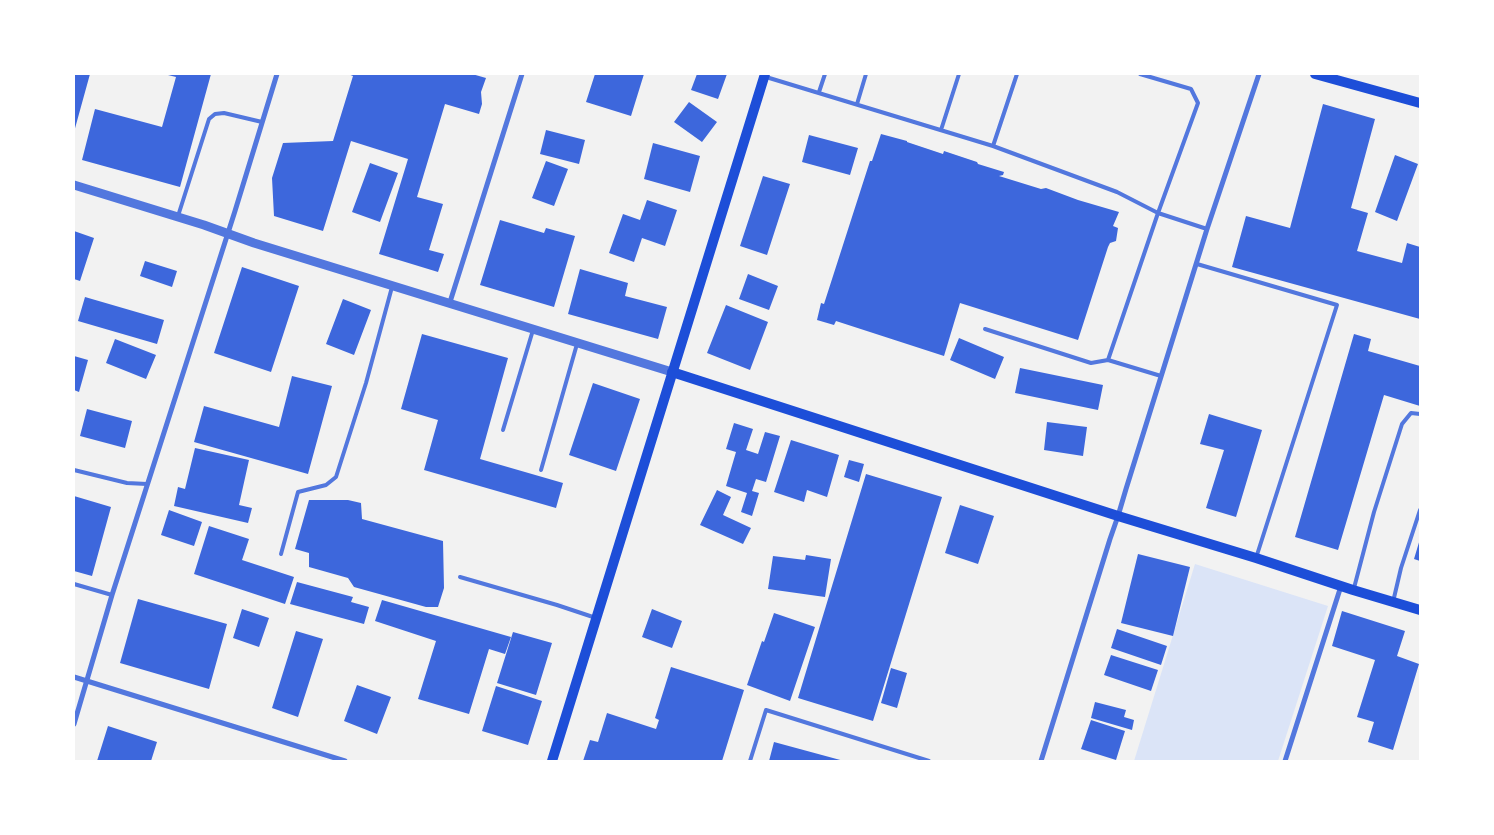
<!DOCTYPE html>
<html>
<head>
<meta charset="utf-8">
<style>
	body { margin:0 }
	#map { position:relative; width:1494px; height:835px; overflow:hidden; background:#f2f2f2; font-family:"Space Grotesk",sans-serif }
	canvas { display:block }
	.frame { position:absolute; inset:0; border:75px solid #fff; pointer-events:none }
</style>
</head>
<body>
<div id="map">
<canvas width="1494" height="835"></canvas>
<div class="frame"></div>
</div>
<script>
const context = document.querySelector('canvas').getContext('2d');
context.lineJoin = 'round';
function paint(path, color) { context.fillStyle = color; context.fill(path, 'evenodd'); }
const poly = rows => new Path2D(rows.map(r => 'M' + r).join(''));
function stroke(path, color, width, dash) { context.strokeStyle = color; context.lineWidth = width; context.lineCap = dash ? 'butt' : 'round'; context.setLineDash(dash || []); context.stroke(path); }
paint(poly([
	[1195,564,1328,606,1278,761,1134,761]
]), '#dbe4f7');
paint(poly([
	[74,74,90,74,74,132],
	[164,74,211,74,180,187,82,160,95,109,162,127,176,77],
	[348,74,472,74,486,78,481,92,482,104,479,114,445,104,417,197,443,204,429,250,444,254,438,272,379,254,408,159,351,141,323,231,274,216,272,178,283,143,333,141,353,76],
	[595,74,644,74,631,116,586,102],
	[697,74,727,74,718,99,691,90],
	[689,102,717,122,702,142,674,122],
	[1323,104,1375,119,1351,208,1368,213,1357,251,1402,263,1407,243,1420,247,1420,319,1232,267,1246,216,1290,228],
	[546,130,585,140,579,164,540,154],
	[881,134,907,141,907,142,943,154,944,151,977,162,978,164,1004,172,1003,175,999,176,1041,189,1046,188,1078,200,1119,212,1113,226,1118,228,1116,241,1110,243,1108,247,1078,340,960,303,944,356,836,321,834,325,817,320,821,303,824,304,870,161,872,161],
	[809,135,858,148,850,175,802,162],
	[653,143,700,156,690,192,644,179],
	[1395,155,1418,164,1397,221,1375,212],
	[546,161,568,169,554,206,532,198],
	[370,163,398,173,380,222,352,212],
	[763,176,790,184,767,255,740,246],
	[647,200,677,210,665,246,642,238,634,262,609,253,623,214,640,220],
	[500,220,544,233,546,228,575,236,554,307,480,285],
	[74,231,94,238,80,281,74,279],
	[145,261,177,271,172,287,140,276],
	[242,267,299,286,271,372,214,353],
	[580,269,628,283,625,296,667,307,658,339,568,314],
	[748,274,778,286,769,310,739,299],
	[85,297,164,320,157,344,78,321],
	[343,299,371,310,354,355,326,344],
	[726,305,768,322,750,370,707,353],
	[422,334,508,358,480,459,563,483,556,508,424,470,438,420,401,409],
	[1354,334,1371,339,1368,351,1420,366,1420,406,1384,395,1338,550,1295,537],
	[959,338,1004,357,995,379,950,360],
	[115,339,156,355,146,379,106,363],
	[74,356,88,360,79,392,74,390],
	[1020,368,1103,385,1098,410,1015,393],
	[292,376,332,386,308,474,194,442,204,406,279,427],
	[593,383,640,399,616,471,569,455],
	[87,409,132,421,125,448,80,436],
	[1209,414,1262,430,1236,517,1206,508,1224,450,1200,444],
	[1047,422,1087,427,1083,456,1044,450],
	[734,423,753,429,746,450,758,454,765,432,780,436,766,482,756,479,752,491,759,493,752,516,741,512,747,493,726,486,736,452,726,449],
	[791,440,839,455,827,497,807,490,804,502,774,492],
	[195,448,249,460,239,505,252,508,248,523,174,506,178,487,185,489],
	[849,460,864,464,859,482,844,477],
	[866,474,942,497,873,721,798,698],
	[717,490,731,497,723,515,751,528,743,544,700,525],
	[74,496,111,507,92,576,74,571],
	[309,500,348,500,361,503,362,519,443,541,444,588,438,607,426,607,354,587,348,578,309,567,309,553,295,549],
	[960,505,994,516,978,564,945,553],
	[169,510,202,522,194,546,161,535],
	[209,526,249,539,242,560,294,577,285,604,194,574],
	[1420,539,1420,561,1414,559],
	[1138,554,1190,567,1173,636,1121,623],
	[806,555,831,559,825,597,768,589,773,556,805,560],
	[297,582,353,597,351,602,369,607,364,624,290,604],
	[138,599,227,624,209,689,120,663],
	[382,600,511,637,505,654,489,649,469,714,418,699,436,641,375,621],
	[242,609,269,618,259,647,233,638],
	[652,609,682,621,672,648,642,637],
	[1342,611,1405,631,1397,656,1419,664,1393,750,1368,742,1374,722,1357,717,1375,660,1332,646],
	[774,613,815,627,790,701,747,685,762,641,764,642],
	[1117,629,1167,646,1161,665,1111,648],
	[296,631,323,639,298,717,272,708],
	[513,632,552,643,536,695,497,683],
	[1111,655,1158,670,1151,691,1104,675],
	[671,667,744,690,722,761,583,761,590,740,598,742,607,713,656,729,659,720,655,718],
	[891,668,907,673,897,708,881,703],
	[357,685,391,697,377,734,344,721],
	[496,686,542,701,528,745,482,731],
	[1095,702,1126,710,1124,717,1134,720,1132,730,1091,718],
	[1091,720,1125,731,1116,760,1081,749],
	[108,726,157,742,151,761,97,761],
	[774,742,844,761,769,761]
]), '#3d67dc');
stroke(poly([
	[766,77,993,146,1017,74],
	[819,92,825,74],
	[857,104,866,74],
	[941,130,959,74],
	[993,146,1117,192,1158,213,1198,103,1191,89,1140,74],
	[178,216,209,119,215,114,224,113,262,122],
	[1197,264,1337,305,1256,558],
	[985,329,1091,363,1108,360,1161,376],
	[1108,360,1158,213,1207,229],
	[503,430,533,330],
	[74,470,127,483,147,484],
	[541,470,577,344],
	[281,554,298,492,326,485,336,477,366,383,392,287],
	[460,577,557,605,596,618],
	[74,584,112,595],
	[1354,588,1374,512,1402,424,1411,413,1420,414],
	[1393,602,1401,568,1420,510],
	[750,761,766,710,929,761]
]), '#5277de', 4);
stroke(poly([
	[450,302,522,74],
	[74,677,345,761],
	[74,724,112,595,235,211,277,74],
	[1041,761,1110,539,1118,516,1126,489,1207,229,1259,74],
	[1285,761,1341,586]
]), '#5277de', 5);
stroke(poly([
	[74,185,204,225,254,243,672,372]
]), '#5277de', 9);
stroke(poly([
	[1315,74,1420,103],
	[672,372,1118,516,1256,558,1353,590,1420,610],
	[552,761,765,74]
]), '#1d4ed8', 10);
</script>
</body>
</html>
